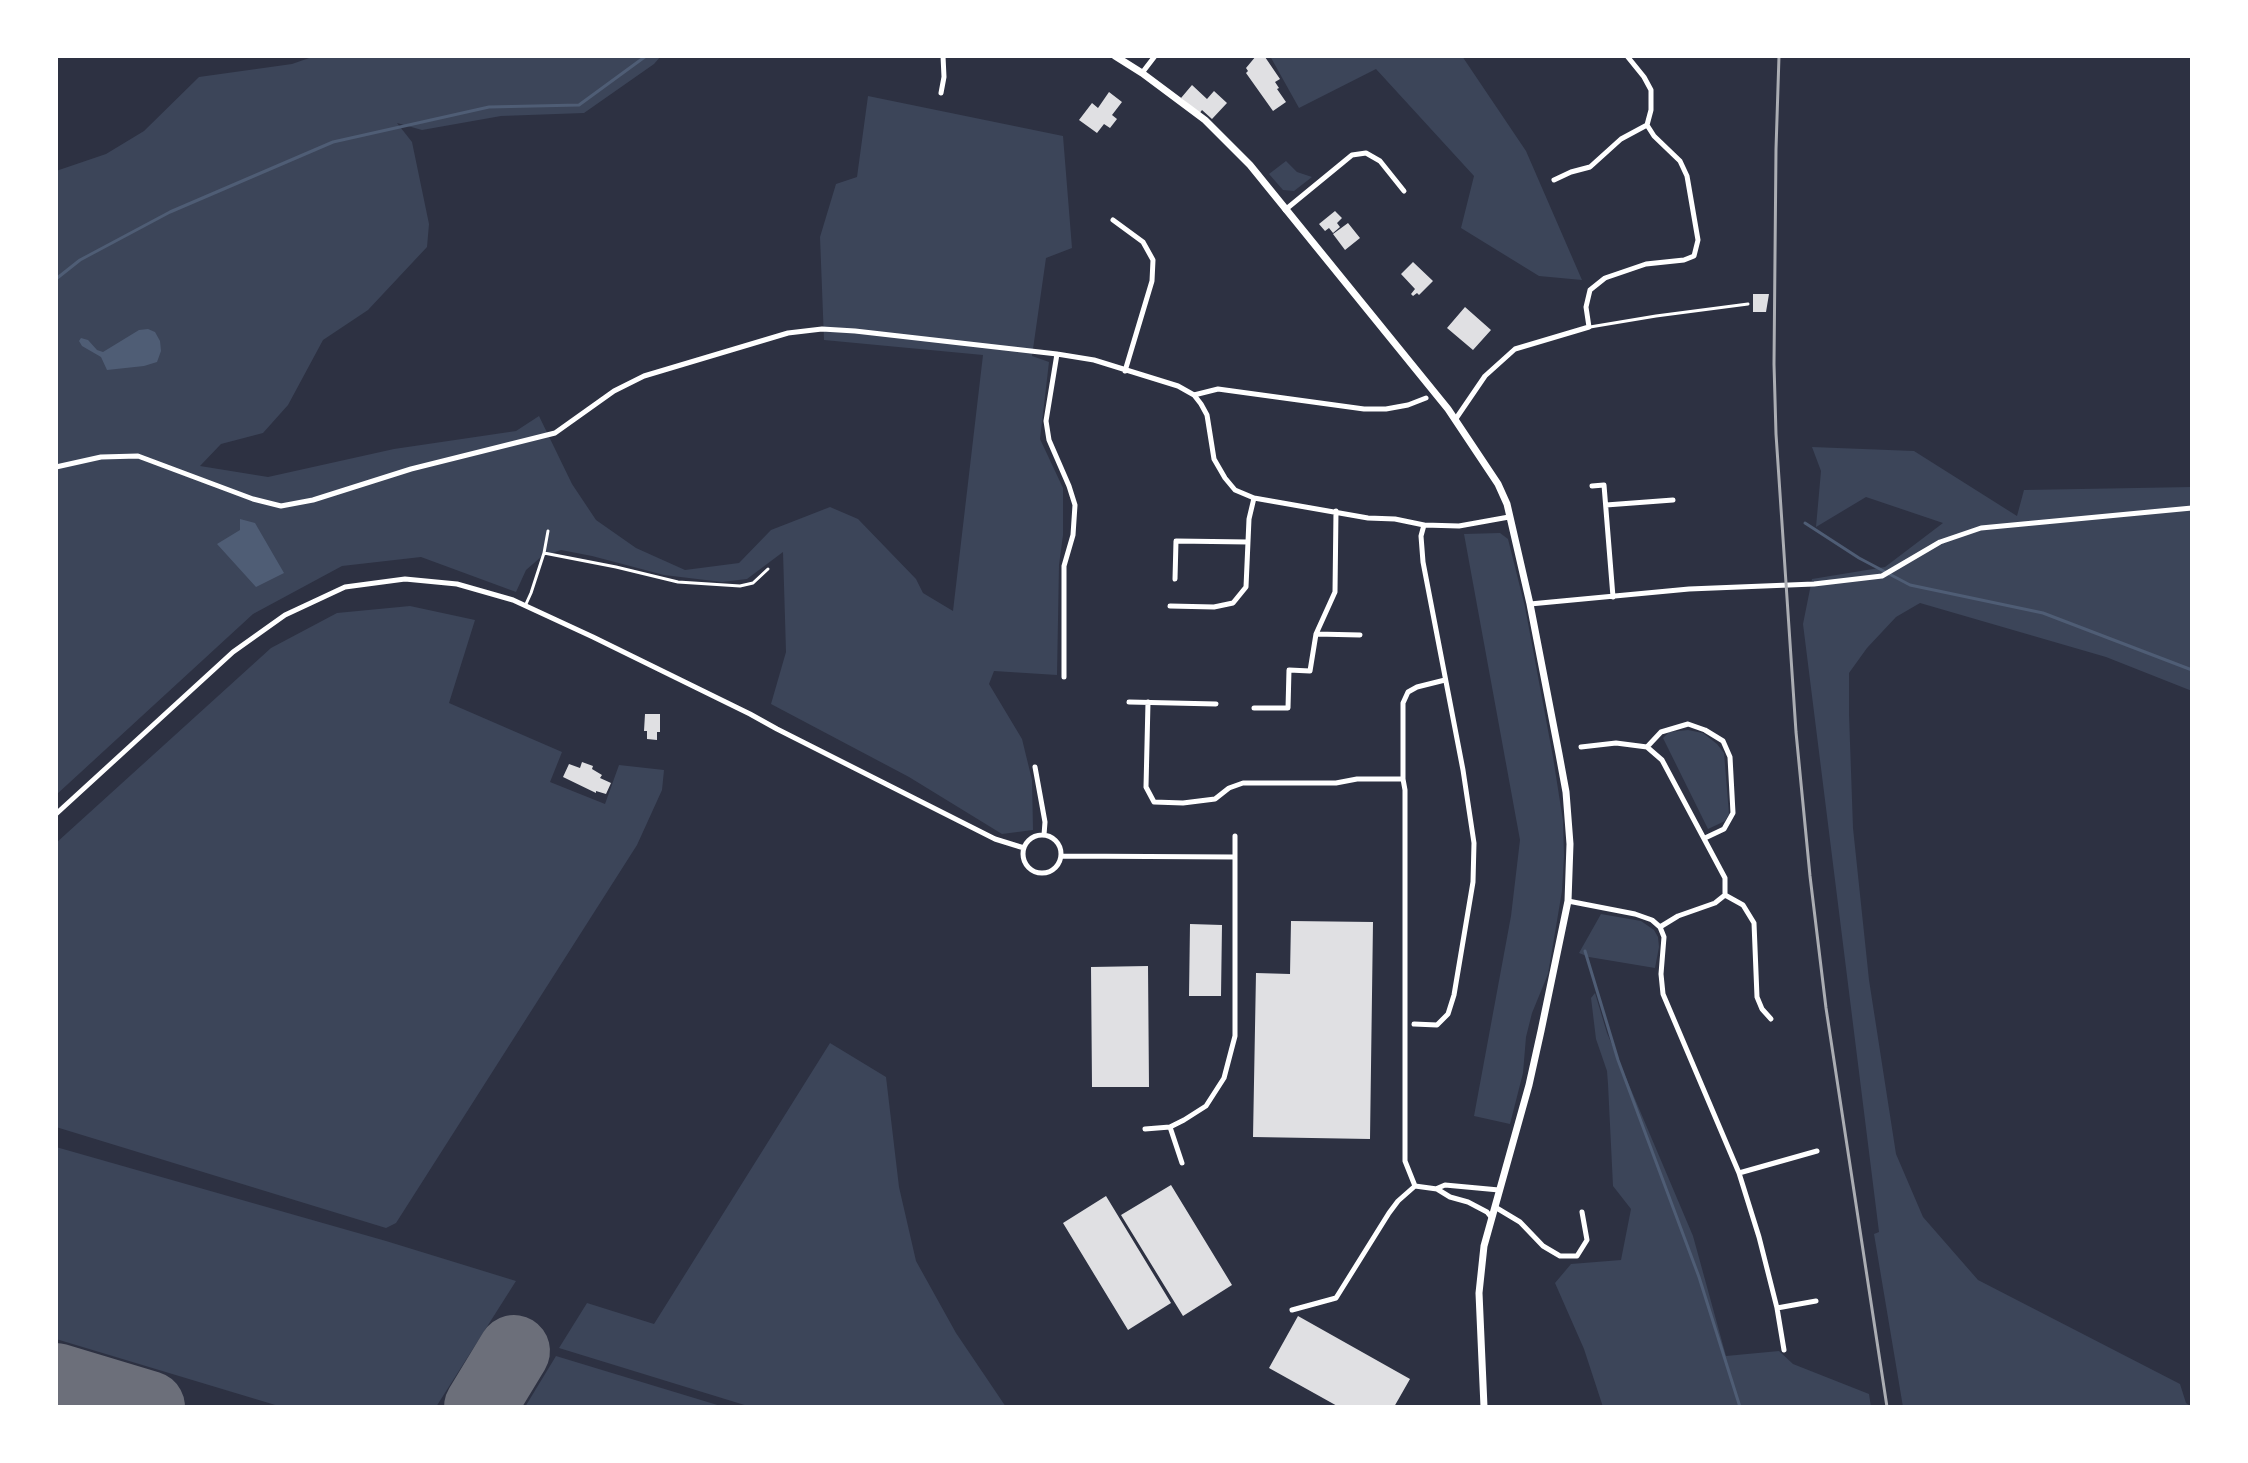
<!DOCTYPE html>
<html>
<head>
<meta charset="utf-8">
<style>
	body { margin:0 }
	#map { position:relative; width:2248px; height:1463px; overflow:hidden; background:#2d3142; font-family:"Source Serif 4",serif }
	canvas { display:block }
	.frame { position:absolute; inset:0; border:58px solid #fff; pointer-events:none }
</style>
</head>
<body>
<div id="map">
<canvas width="2248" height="1463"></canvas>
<div class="frame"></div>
</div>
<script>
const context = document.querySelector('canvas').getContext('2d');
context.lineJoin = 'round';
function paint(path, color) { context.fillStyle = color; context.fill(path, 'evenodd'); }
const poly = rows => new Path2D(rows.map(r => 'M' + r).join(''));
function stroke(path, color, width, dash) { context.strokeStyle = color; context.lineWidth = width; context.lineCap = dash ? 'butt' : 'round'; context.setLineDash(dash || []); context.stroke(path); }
paint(poly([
	[315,56,661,56,654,64,584,113,501,116,422,130,397,123,412,142,429,224,427,247,368,310,323,340,288,405,263,433,221,444,200,466,268,477,394,449,516,431,539,416,572,484,596,520,636,548,685,570,739,563,771,530,830,507,858,519,916,579,923,593,953,611,983,355,824,340,820,237,836,184,857,177,868,96,1063,136,1072,248,1046,258,1032,356,1049,362,1040,439,1063,488,1063,535,1059,565,1057,675,994,671,989,684,1022,739,1032,780,1033,830,1002,834,909,777,771,704,786,652,783,552,747,579,722,582,664,575,592,556,561,550,541,557,526,570,516,592,421,557,342,566,253,614,56,795,56,171,106,154,144,131,199,77,292,64],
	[1270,56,1462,56,1526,151,1582,280,1539,276,1461,228,1474,176,1376,69,1299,108],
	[1286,161,1297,172,1312,177,1294,191,1283,190,1269,174],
	[1812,447,1914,451,2017,516,2024,490,2192,487,2192,691,2106,657,1920,603,1896,617,1867,648,1849,673,1849,714,1853,828,1869,980,1896,1154,1923,1217,1978,1280,2180,1384,2186,1403,2192,1407,1903,1407,1874,1234,1879,1232,1803,624,1812,579,1885,567,1943,523,1866,497,1816,527,1821,471],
	[1500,533,1508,539,1525,607,1553,757,1563,821,1564,856,1562,891,1548,974,1532,1013,1526,1037,1523,1073,1510,1124,1474,1116,1511,916,1520,840,1464,534],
	[410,606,475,620,449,703,562,752,550,782,605,804,619,765,664,770,662,790,637,845,396,1223,386,1228,56,1127,56,843,271,648,337,613],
	[1688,730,1703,733,1717,744,1724,753,1729,814,1725,821,1708,829,1663,738,1669,732],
	[1601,914,1641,921,1654,930,1658,937,1659,947,1655,968,1589,957,1579,953],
	[1595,993,1607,1033,1693,1236,1726,1356,1779,1351,1793,1364,1869,1394,1871,1407,1603,1407,1584,1349,1555,1283,1571,1264,1621,1260,1631,1209,1613,1186,1608,1084,1607,1071,1596,1039,1591,998],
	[830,1043,886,1077,899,1187,916,1261,956,1333,1006,1407,751,1407,559,1348,587,1303,654,1324],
	[56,1147,386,1241,516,1281,436,1407,282,1407,56,1339],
	[556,1356,724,1407,525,1407]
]), '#3c4559');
paint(poly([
	[148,329,155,332,160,341,161,351,157,362,144,366,107,370,101,357,82,346,79,341,81,338,88,340,97,350,103,352,139,330],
	[240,519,255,523,284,573,256,587,217,544,240,530]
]), '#4f5d75');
stroke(poly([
	[56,279,80,260,170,212,333,142,489,107,579,105,646,56],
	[1805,523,1859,558,1910,585,2043,613,2192,670],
	[1585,951,1618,1060,1699,1277,1740,1407]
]), '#4f5d75', 3);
stroke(poly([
	[56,1379,149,1407],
	[480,1407,514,1351]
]), '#6c6f7a', 72);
paint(poly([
	[1256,56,1265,57,1280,79,1275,82,1279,88,1277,89,1286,102,1273,111,1246,73,1248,71,1246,68],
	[1192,85,1207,99,1214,91,1227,103,1212,119,1202,110,1199,114,1181,98],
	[1109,92,1122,102,1112,115,1117,119,1110,128,1104,124,1097,133,1079,120,1092,103,1098,108],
	[1335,211,1342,218,1337,223,1340,227,1333,233,1329,228,1325,231,1319,224],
	[1348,223,1360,238,1345,250,1333,234],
	[1413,262,1433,281,1419,295,1417,293,1413,296,1411,294,1415,289,1401,274],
	[1753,294,1769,294,1766,312,1753,312],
	[1465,307,1491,330,1473,350,1447,328],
	[645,714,660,714,660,732,657,732,657,740,647,739,647,731,644,731],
	[582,762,593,766,592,769,602,775,600,778,611,783,606,794,596,791,596,793,563,777,569,764,580,768],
	[1291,921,1373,922,1370,1139,1253,1137,1256,973,1290,974],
	[1190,924,1222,925,1221,996,1189,996],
	[1148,966,1149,1087,1092,1087,1091,967],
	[1171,1185,1232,1285,1183,1316,1121,1215],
	[1106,1196,1171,1303,1128,1330,1063,1223],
	[1298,1316,1410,1379,1394,1407,1339,1407,1269,1368]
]), '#e0e0e3');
stroke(poly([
	[1590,327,1656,316,1748,304],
	[544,553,616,567,678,582,740,586,753,583,768,569],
	[526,604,531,593,544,553,548,531]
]), '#fff', 3);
stroke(poly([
	[1142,73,1155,56],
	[941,93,944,77,943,56],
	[1554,180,1571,172,1590,167,1621,139,1647,125],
	[1285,210,1352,155,1366,153,1380,161,1404,191],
	[1113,220,1143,242,1153,260,1152,281,1125,371],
	[1057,354,1046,421,1049,440,1069,486,1075,505,1073,535,1064,566,1064,677],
	[1194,395,1218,389,1364,409,1386,409,1408,405,1426,398],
	[1455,420,1485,376,1515,349,1589,327,1586,307,1590,290,1605,278,1646,264,1684,260,1694,256,1698,240,1687,176,1680,161,1654,136,1647,125,1651,110,1651,90,1644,77,1627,56],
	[56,467,101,457,138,456,253,499,281,506,313,500,411,469,555,433,614,391,644,376,788,333,822,329,855,331,1057,354,1094,360,1178,386,1194,395,1201,404,1207,415,1214,459,1225,478,1235,490,1254,498,1368,518,1395,519,1424,525,1459,526,1509,517],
	[1592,486,1604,485,1613,597],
	[1606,505,1673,500],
	[1175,579,1176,541,1248,542],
	[1530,604,1689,589,1814,584,1882,576,1940,542,1981,528,2192,508],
	[1170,606,1214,607,1233,603,1246,587,1249,519,1254,498],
	[1316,634,1360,635],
	[1129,702,1216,704],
	[1148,702,1146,787,1154,802,1183,803,1215,799,1229,788,1243,783,1336,783,1357,779,1403,779],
	[1254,708,1288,708,1289,670,1310,671,1316,634,1335,592,1336,511],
	[1581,747,1616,743,1647,747,1662,760,1725,878,1725,895,1715,903,1678,916,1660,927],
	[1647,747,1661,732,1688,724,1705,730,1723,741,1730,757,1733,813,1724,829,1705,838],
	[1035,767,1045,822,1044,835],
	[56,814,233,652,285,615,345,587,405,579,457,584,513,600,593,637,750,714,777,729,995,839,1024,848],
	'1023 854a19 19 0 1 1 38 0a19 19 0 1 1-38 0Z',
	[1061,856,1235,857],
	[1725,895,1743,905,1754,923,1757,997,1762,1009,1771,1019],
	[1568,901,1635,914,1652,920,1660,927],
	[1660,927,1664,937,1661,974,1663,994,1739,1173,1759,1237,1777,1308,1784,1350],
	[1414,1024,1437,1025,1448,1014,1454,995,1473,882,1474,843,1463,770,1423,562,1421,536,1424,525],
	[1170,1127,1182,1163],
	[1145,1129,1170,1127,1184,1120,1206,1106,1224,1078,1235,1036,1235,836],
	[1739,1173,1817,1151],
	[1415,1186,1405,1161,1405,790,1403,779,1403,703,1408,692,1417,687,1445,680],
	[1438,1188,1445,1185,1499,1190],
	[1495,1207,1520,1222,1543,1246,1560,1256,1577,1256,1587,1240,1582,1212],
	[1777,1308,1816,1301],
	[1292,1310,1336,1298,1389,1213,1398,1201,1415,1186,1437,1189,1450,1197,1468,1202,1487,1212,1491,1217]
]), '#fff', 5);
stroke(poly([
	[1115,56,1142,73,1205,120,1250,165,1448,409,1498,484,1507,504,1530,604,1559,754,1566,792,1570,844,1568,901,1541,1031,1529,1085,1484,1246,1479,1293,1484,1407]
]), '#fff', 7);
stroke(poly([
	[1779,56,1776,149,1774,364,1776,434,1796,732,1810,876,1826,1008,1887,1407]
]), '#abadb3', 3);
</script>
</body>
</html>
